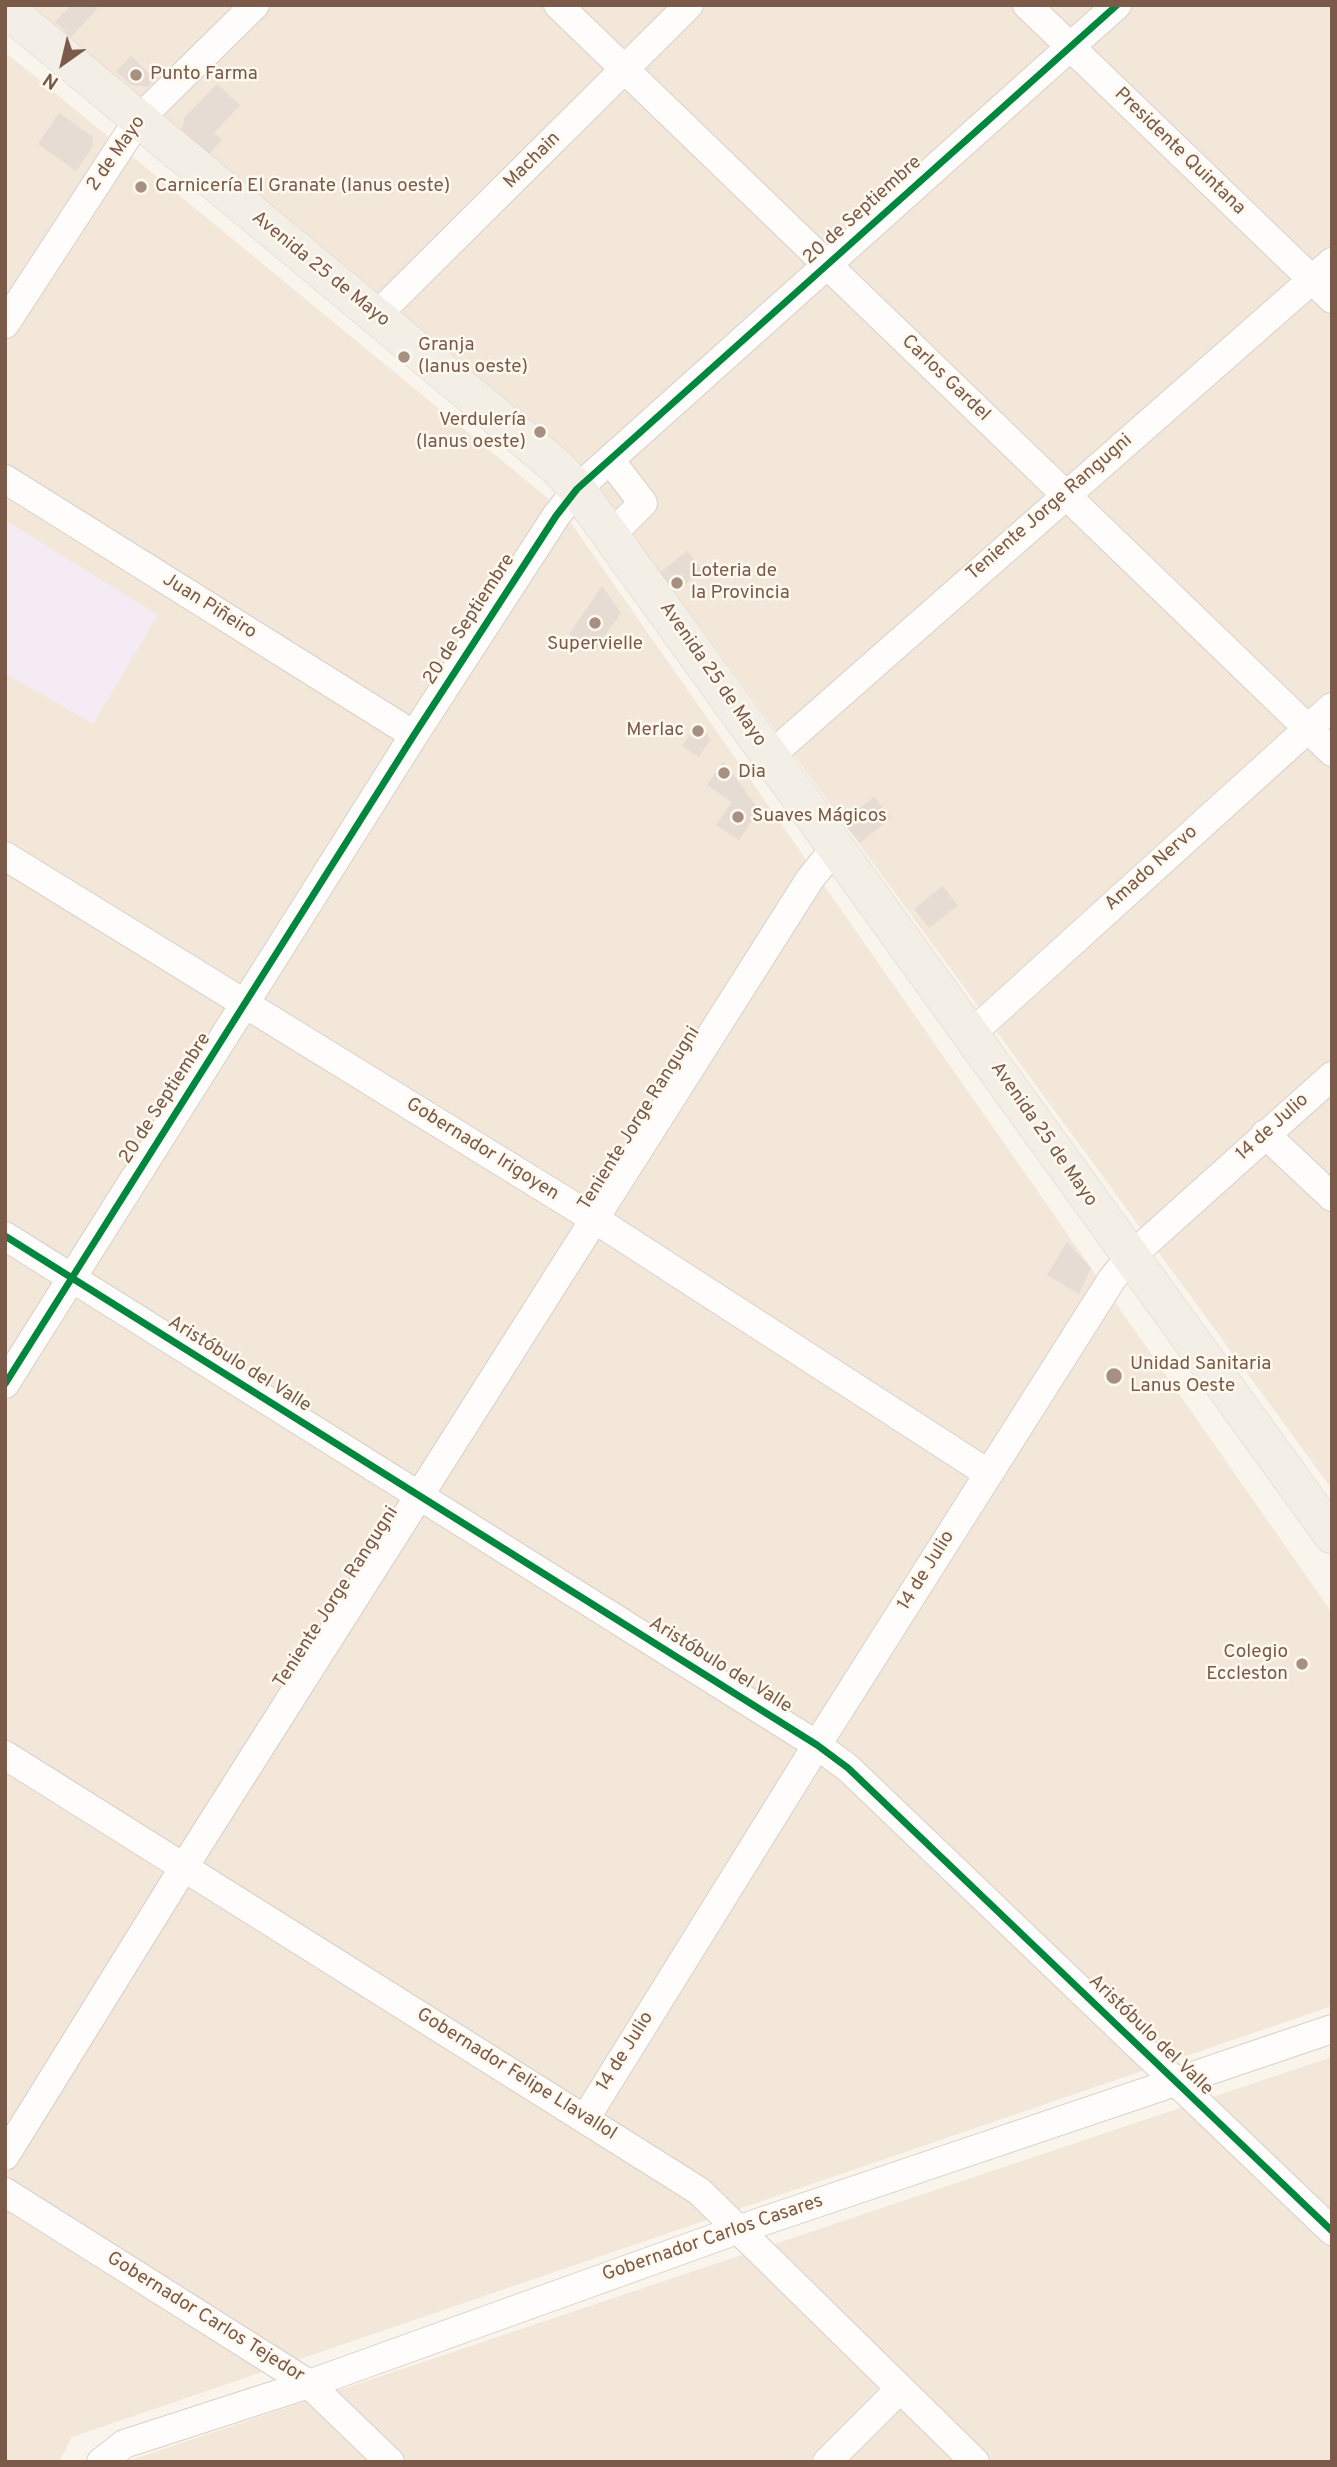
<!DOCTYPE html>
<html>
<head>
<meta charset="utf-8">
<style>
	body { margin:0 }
	#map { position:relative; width:1337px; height:2467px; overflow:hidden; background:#f9f4ec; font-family:Overpass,sans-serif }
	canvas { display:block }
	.frame { position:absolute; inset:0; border:7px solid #7b5a49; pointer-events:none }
	.north { position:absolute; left:28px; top:28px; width:70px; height:70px; -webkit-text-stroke:5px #fff9ef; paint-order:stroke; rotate:214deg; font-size:19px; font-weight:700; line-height:28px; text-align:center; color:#7b5a49 }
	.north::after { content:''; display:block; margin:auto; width:24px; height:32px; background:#7b5a49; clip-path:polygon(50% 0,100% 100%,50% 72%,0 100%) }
</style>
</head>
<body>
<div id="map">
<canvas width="1337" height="2467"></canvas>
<div class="frame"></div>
<div class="north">N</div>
</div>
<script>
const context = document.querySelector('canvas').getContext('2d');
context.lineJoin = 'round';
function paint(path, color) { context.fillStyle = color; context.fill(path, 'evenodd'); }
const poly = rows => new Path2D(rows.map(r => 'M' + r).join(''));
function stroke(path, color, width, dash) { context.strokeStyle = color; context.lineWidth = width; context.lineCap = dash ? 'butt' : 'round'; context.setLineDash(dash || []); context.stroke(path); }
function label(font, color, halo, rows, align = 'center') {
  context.font = font + ' Overpass,sans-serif'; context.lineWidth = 5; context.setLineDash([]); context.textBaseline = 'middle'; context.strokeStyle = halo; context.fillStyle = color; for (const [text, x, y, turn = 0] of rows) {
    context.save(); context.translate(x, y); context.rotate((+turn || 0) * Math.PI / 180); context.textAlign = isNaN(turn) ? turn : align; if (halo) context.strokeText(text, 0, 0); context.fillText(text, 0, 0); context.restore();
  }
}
paint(poly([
	[21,5,1332,5,1332,1489,615,511],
	[5,52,562,510,1332,1613,1332,2006,72,2437,59,2462,5,2462],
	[1332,2057,1332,2462,125,2462]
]), '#f2e7d9');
paint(poly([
	[5,520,158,615,93,724,5,673]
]), '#f5ebf4');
paint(poly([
	[71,5,94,5,97,9,71,37,55,22],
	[131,56,155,79,148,87,131,85,116,71],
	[217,84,240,105,214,133,222,140,206,157,181,133,185,117],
	[59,113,93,137,92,148,76,171,38,144],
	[687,551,702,570,676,592,660,573],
	[602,586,621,613,594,651,569,634],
	[699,721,710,740,699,757,682,746],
	[723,761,759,810,739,840,716,825,732,802,707,785],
	[874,797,891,818,860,843,842,822],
	[943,886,958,906,929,928,914,909],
	[1067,1242,1091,1268,1079,1294,1047,1275]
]), '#e6dcd4');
const minor = poly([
	[558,5,1332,752],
	[1027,5,1332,299],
	[376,316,689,5],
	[5,324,138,120,255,5],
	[610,460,643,503,612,534],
	[5,479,414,735],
	[770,756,1332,262],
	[5,856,596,1220,989,1474],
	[972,1033,1332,707],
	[1265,1134,1332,1197],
	[5,1236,817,1745,848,1768,1332,2231],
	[5,1384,414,735,556,516,577,489,1117,5],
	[5,1755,699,2191,975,2462],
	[585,2119,817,1745,1112,1279,1129,1258,1332,1076],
	[5,2156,184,1867,810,879,835,848],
	[5,2192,309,2384,390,2462],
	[101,2462,124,2444,309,2384,737,2230,1332,2029],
	[827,2462,899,2390]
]);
const major = poly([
	[5,8,376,316,556,466,577,489,1332,1535]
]);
stroke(minor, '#d8d0c8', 30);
stroke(major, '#dad0c9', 38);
stroke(minor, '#fefdfc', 28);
stroke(major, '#f3eee6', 37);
stroke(poly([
	[5,1236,817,1745,848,1768,1332,2231],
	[5,1384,414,735,556,516,577,489,1117,5]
]), '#00873e', 7);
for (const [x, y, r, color] of [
	[136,75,7,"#a79082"],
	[141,187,7,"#a79082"],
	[404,357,7,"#a79082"],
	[540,432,7,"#a79082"],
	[677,583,7,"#a79082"],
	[595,623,7,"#a79082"],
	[698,731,7,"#a79082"],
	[724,773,7,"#a79082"],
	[738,817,7,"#a79082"],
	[1114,1376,9,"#a79082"],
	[1302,1664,7,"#a79082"]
]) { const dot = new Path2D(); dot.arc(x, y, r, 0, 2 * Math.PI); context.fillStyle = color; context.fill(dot); stroke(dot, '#fff9ef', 2.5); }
label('19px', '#7b5a49', '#fff9ef', [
	["Punto Farma",150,75],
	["Carnicería El Granate (lanus oeste)",155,187],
	["Granja",418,346],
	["(lanus oeste)",418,368],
	["Verdulería",526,421,"right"],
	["(lanus oeste)",526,443,"right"],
	["Loteria de",691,572],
	["la Provincia",691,594],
	["Supervielle",595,645,"center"],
	["Merlac",684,731,"right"],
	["Dia",738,773],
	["Suaves Mágicos",752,817],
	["Unidad Sanitaria",1130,1365],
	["Lanus Oeste",1130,1387],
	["Colegio",1288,1653,"right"],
	["Eccleston",1288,1675,"right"]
], 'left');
label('19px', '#7b5a49', '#fff9ef', [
	["Presidente Quintana",1179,152,44],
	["2 de Mayo",117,154,-55],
	["Machain",533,161,-45],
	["20 de Septiembre",863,211,-42],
	["Avenida 25 de Mayo",320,270,39],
	["Carlos Gardel",945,379,44],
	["Teniente Jorge Rangugni",1050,508,-41],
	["Juan Piñeiro",209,607,32],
	["20 de Septiembre",470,620,-57],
	["Avenida 25 de Mayo",712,675,55],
	["Amado Nervo",1152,869,-42],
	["20 de Septiembre",166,1099,-57],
	["Teniente Jorge Rangugni",640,1119,-58],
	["14 de Julio",1273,1128,-42],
	["Avenida 25 de Mayo",1043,1135,55],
	["Gobernador Irigoyen",482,1150,32],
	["Aristóbulo del Valle",239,1365,32],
	["14 de Julio",927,1571,-58],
	["Teniente Jorge Rangugni",337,1598,-57],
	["Aristóbulo del Valle",720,1666,32],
	["Aristóbulo del Valle",1150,2036,44],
	["14 de Julio",626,2052,-58],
	["Gobernador Felipe Llavallol",516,2075,32],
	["Gobernador Carlos Casares",713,2239,-19],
	["Gobernador Carlos Tejedor",205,2318,32]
]);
</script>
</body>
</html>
